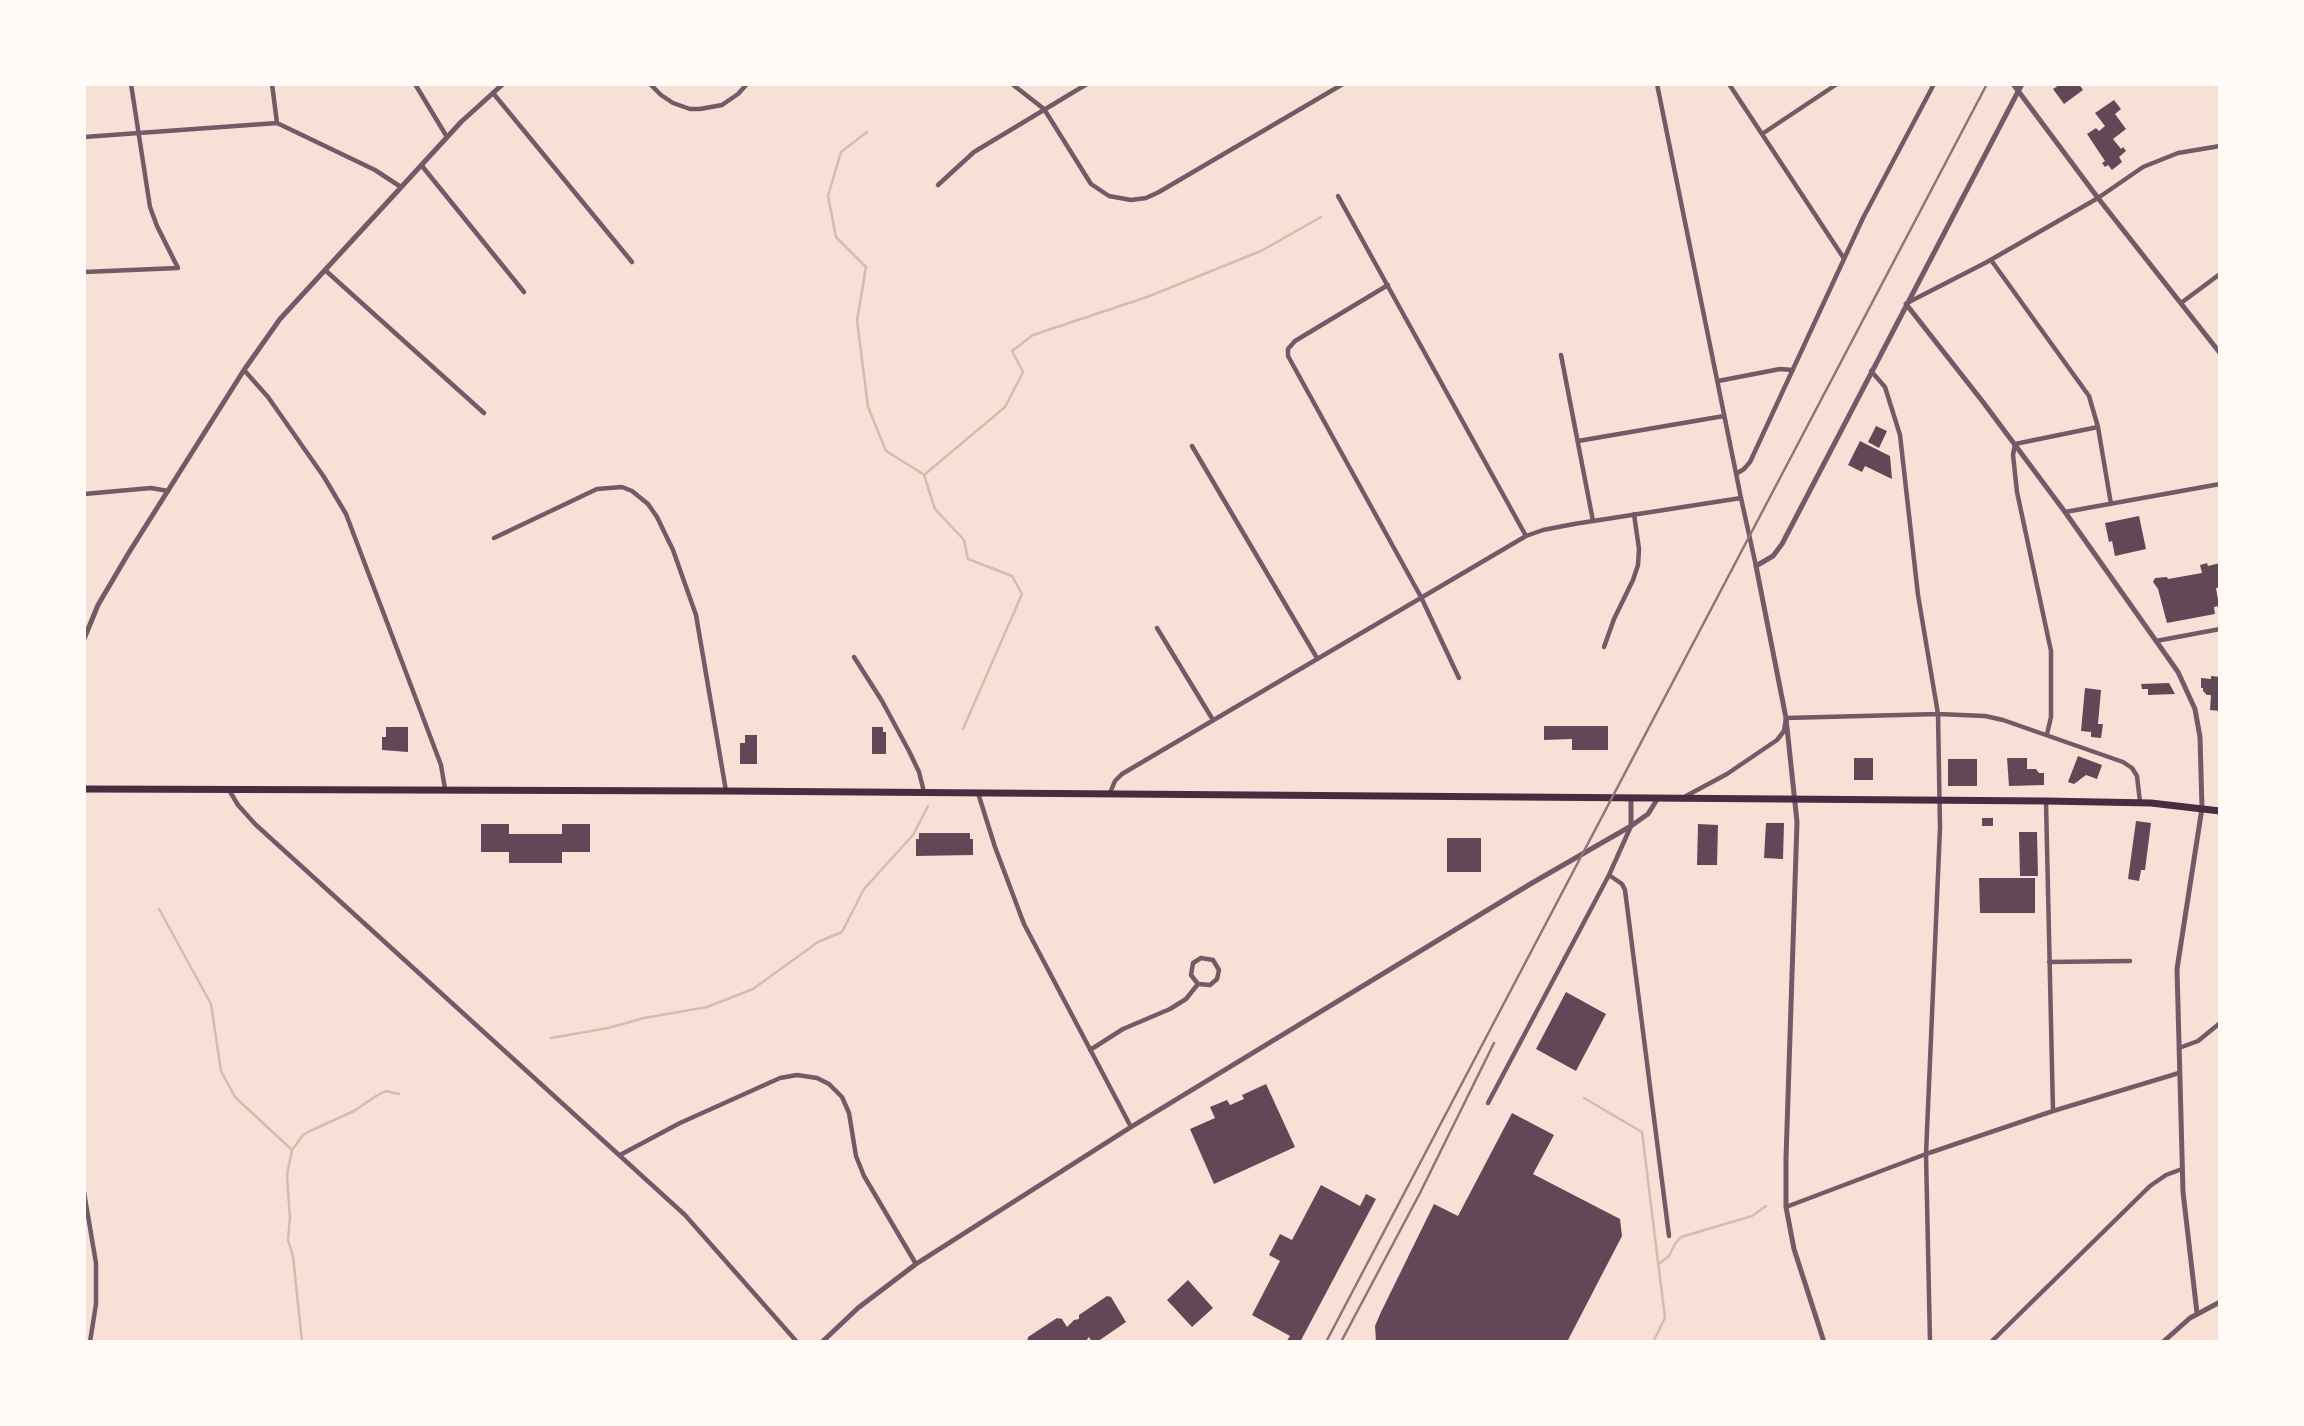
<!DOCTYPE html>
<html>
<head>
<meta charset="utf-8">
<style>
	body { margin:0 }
	#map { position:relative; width:2304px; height:1426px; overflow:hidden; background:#f7e1d7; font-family:Manrope,sans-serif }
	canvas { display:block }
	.frame { position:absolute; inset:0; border:86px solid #fffaf5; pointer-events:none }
</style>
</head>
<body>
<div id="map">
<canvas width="2304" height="1426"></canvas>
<div class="frame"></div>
</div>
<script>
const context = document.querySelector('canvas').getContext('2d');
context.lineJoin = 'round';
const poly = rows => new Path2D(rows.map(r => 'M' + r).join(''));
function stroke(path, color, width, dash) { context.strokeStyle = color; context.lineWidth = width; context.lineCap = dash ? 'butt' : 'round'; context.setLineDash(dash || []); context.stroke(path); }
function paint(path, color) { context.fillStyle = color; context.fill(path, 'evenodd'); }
stroke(poly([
	[867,132,841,152,828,196,836,237,866,267,857,320,868,407,886,451,923,474],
	[963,729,1022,594,1012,576,968,559,964,540,935,509,924,475,1005,407,1023,372,1012,351,1033,335,1147,297,1261,251,1321,217],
	[159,909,211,1004,221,1071,235,1097,292,1150],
	[551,1038,608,1028,644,1018,707,1007,753,989,818,942,842,932,864,889,913,835,928,806],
	[1584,1098,1642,1132,1665,1318,1653,1342],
	[1660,1263,1669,1256,1675,1244,1681,1237,1752,1216,1766,1206],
	[302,1342,293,1256,288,1240,290,1218,287,1175,292,1150,303,1135,310,1131,354,1111,376,1096,386,1091,399,1094]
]), '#dcb8b0', 2.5);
paint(poly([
	[2061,84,2079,84,2083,90,2064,104,2053,89],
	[2114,100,2121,109,2115,114,2126,129,2113,139,2121,149,2123,147,2126,151,2119,157,2122,162,2112,170,2108,165,2105,167,2102,163,2105,161,2087,134,2096,128,2099,131,2105,126,2095,113],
	[1876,426,1887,431,1879,448,1868,442],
	[1860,441,1890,456,1892,479,1865,466,1862,472,1848,465],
	[2139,516,2146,549,2115,556,2112,541,2109,542,2105,523],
	[2207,563,2208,566,2220,563,2220,587,2216,588,2219,606,2214,607,2215,614,2167,623,2158,589,2153,582,2155,578,2167,577,2168,579,2202,573,2200,565],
	[2211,676,2220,677,2220,711,2210,710,2211,695,2207,695,2203,691,2203,688,2201,688,2201,678,2211,679],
	[2169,683,2175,694,2148,695,2148,689,2142,689,2141,684],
	[2085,688,2101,690,2098,724,2103,724,2101,738,2091,737,2091,732,2081,731],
	[1544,726,1608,726,1608,750,1572,750,1572,739,1544,740],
	[386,727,408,727,408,752,382,750,382,737,386,737],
	[872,727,883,727,883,732,886,732,886,754,872,754],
	[745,735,757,735,757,764,740,764,740,743,745,743],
	[2078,756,2102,765,2097,779,2086,775,2074,784,2068,782],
	[1854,758,1873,758,1873,780,1854,780],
	[2007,758,2027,758,2027,769,2036,769,2039,773,2044,773,2044,785,2009,786],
	[1948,759,1977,759,1977,786,1948,786],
	[1982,818,1993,818,1993,826,1982,826],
	[2136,821,2151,823,2145,870,2141,870,2139,881,2128,879],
	[1766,823,1784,823,1783,859,1764,858],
	[481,824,509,824,509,834,562,834,562,824,590,824,590,852,562,852,562,863,509,863,509,852,481,852],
	[1698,824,1718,825,1717,865,1697,865],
	[2019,832,2037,832,2038,876,2020,876],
	[919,833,970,833,970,839,973,839,973,855,916,856,916,839,919,839],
	[1447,838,1481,838,1481,872,1447,872],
	[1979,878,2035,878,2035,913,1980,913],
	[1566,992,1606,1014,1576,1071,1536,1049],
	[1266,1084,1295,1147,1214,1184,1190,1129,1215,1118,1210,1107,1227,1100,1230,1105,1244,1099,1242,1095],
	[1512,1113,1554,1135,1533,1174,1620,1219,1622,1236,1567,1342,1376,1342,1375,1326,1381,1312,1434,1204,1458,1216],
	[1321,1185,1360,1206,1366,1194,1376,1199,1300,1342,1286,1342,1290,1336,1252,1315,1280,1261,1269,1255,1280,1234,1292,1240],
	[1188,1280,1213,1308,1192,1327,1167,1300],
	[1107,1296,1111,1297,1126,1322,1097,1342,1092,1342,1089,1337,1085,1342,1027,1342,1028,1337,1057,1318,1062,1319,1067,1327,1074,1320,1079,1319,1079,1315]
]), '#644757');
stroke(poly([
	[272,84,277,123],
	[415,84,447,137],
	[650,84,661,95,673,103,690,109,700,109,722,105,738,94,747,84],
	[1012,84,1044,109,1091,184,1109,196,1131,200,1146,198,1159,192,1343,84],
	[1657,84,1741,498,1756,566],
	[1729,84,1843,257],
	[493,93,632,262],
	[1762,134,1837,84],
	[84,137,277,123,375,170,401,187],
	[422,166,524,292],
	[938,185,974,152,1087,84],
	[1338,196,1526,536],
	[1991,260,2089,396,2098,427,2111,504],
	[325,270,484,413],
	[84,272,178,268,157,226,150,207,131,84],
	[1388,285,1295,341,1288,349,1288,356,1421,597,1459,678],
	[1907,303,1987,262,2098,198,2143,167,2178,153,2220,146],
	[2181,303,2220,274],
	[1561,355,1593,521],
	[244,370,268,397,324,477,346,514,441,765,445,789],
	[1871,371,1885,387,1900,435,1918,595,1938,714,1940,828,1926,1154,1930,1342],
	[1718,381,1780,369,1793,370],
	[1578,441,1724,416],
	[1192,446,1317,658],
	[1736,474,1744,469,1750,462,1863,218,1934,84],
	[84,494,151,488,168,491],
	[2065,512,2220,484],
	[494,538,597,489,622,487,632,491,648,504,657,517,673,550,696,615,726,791],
	[1157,628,1213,720],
	[2156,641,2220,629],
	[1604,647,1614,619,1633,580,1638,565,1639,549,1634,514],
	[854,657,882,701,909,751,919,772,924,792],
	[2047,734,2051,717,2051,651,2017,492,2013,455,2015,444,2098,427],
	[229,790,238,805,255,824,685,1215,797,1342],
	[978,793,995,847,1024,924,1131,1127],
	[1110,793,1115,781,1122,774,1526,536,1543,530,1574,524,1741,498],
	[1686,796,1727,774,1777,740,1784,731,1786,718,1938,714,1985,716,2003,720,2123,762,2132,768,2137,776,2140,802],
	[2046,802,2053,1111],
	[1631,826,1609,875,1622,884,1625,890,1669,1236],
	[2049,962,2130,961],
	[2179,1048,2198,1041,2220,1023],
	[1090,1050,1123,1029,1170,1009,1186,999,1198,984,1191,975,1193,963,1201,958,1213,960,1219,970,1217,979,1210,985,1198,984],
	[1488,1103,1609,875],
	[620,1155,680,1123,780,1078,797,1075,817,1078,829,1084,842,1097,849,1113,856,1156,864,1176,916,1264],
	[84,1192,96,1263,96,1304,90,1342],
	[1786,1207,1926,1154,2053,1111,2179,1073],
	[1991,1342,2150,1186,2166,1175,2182,1169]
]), '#755966', 4.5);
stroke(poly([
	[2013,84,2098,198,2220,353],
	[1906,304,1983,402,2065,512,2178,672,2195,709,2200,737,2202,808,2177,969,2183,1192,2197,1313],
	[84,639,98,605,128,554,244,370,280,319,461,122,503,84],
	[1631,798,1631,826],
	[822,1342,858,1308,916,1264,1131,1127,1532,883,1631,826,1648,814,1658,798],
	[1824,1342,1794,1249,1786,1207,1786,1158,1797,822,1786,718,1756,566,1773,556,1782,544,2022,84],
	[2163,1342,2190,1318,2220,1302]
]), '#755966', 5);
stroke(poly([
	[84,789,726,791,2046,801,2151,803,2220,811]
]), '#4a2c40', 7);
stroke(poly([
	[1326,1342,1987,84],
	[1341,1342,1420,1193,1494,1043]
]), '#8f747c', 2.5);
</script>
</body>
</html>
